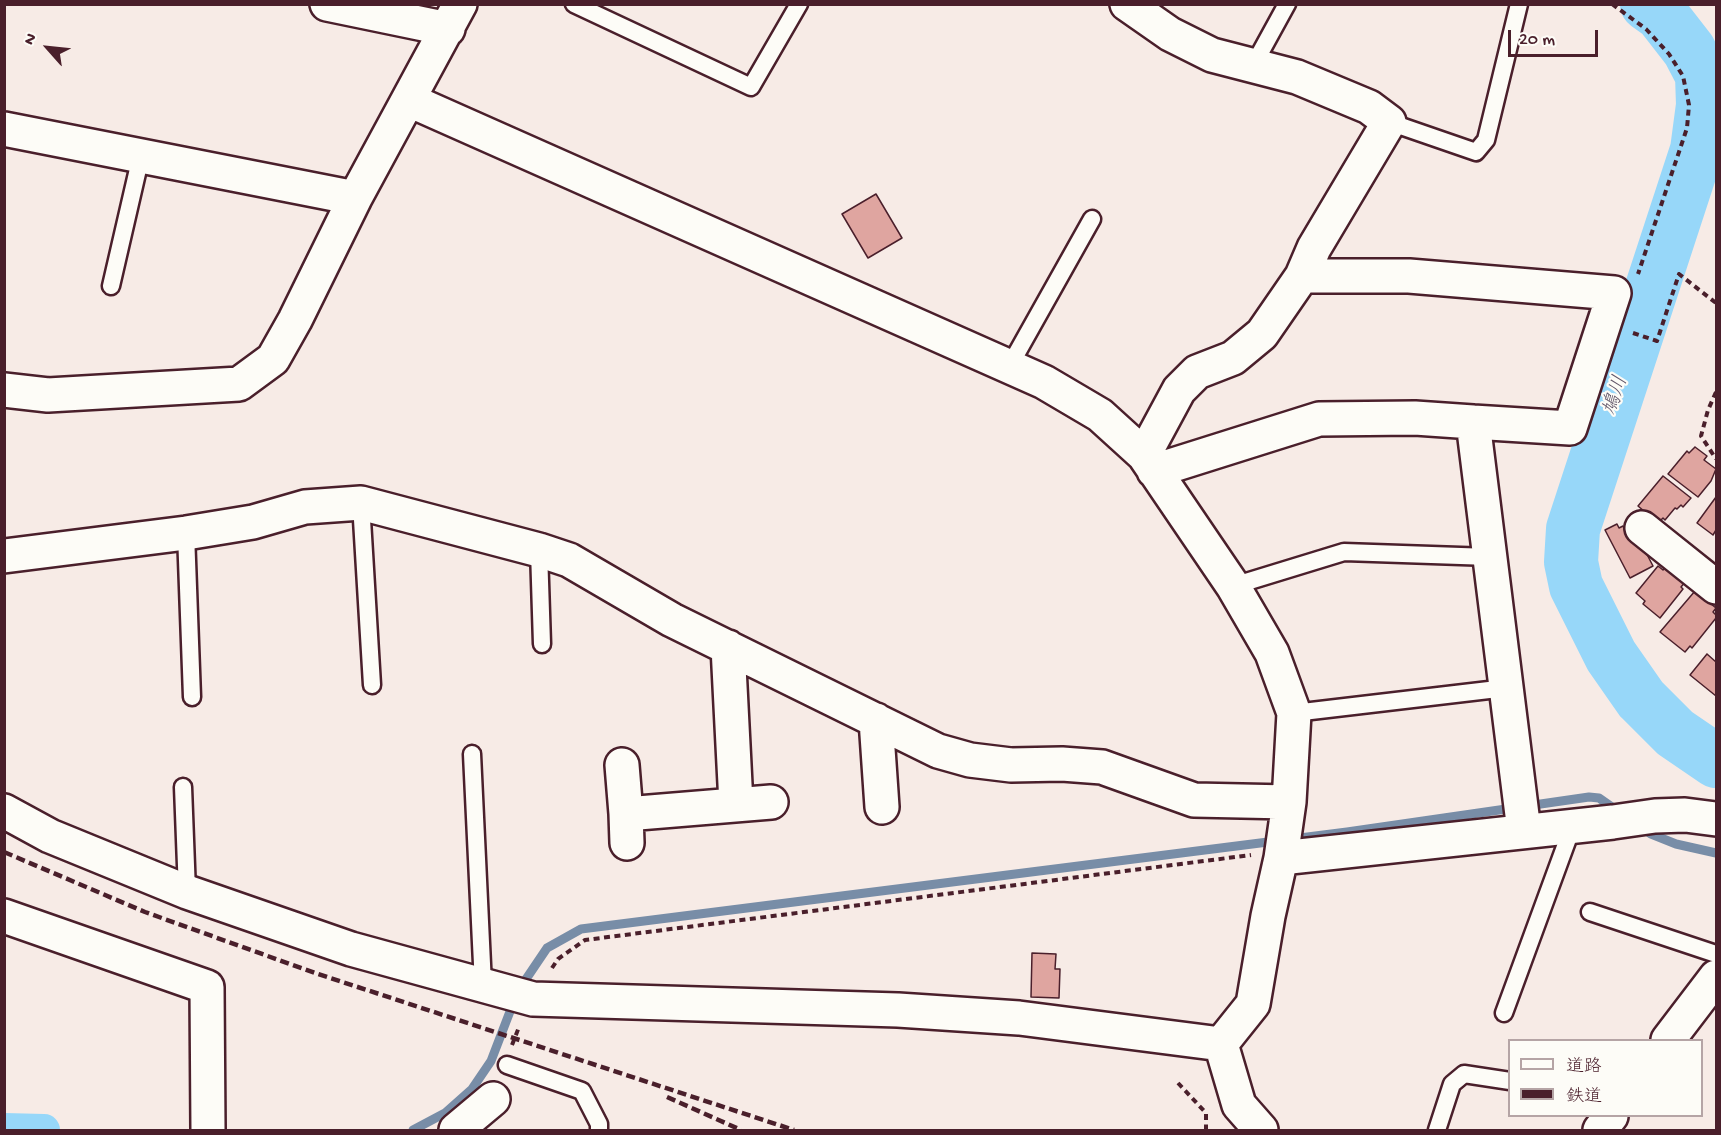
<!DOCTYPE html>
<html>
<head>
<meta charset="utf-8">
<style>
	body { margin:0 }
	#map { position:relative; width:1721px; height:1135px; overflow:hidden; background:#f7ebe6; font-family:"Gochi Hand","Klee One",sans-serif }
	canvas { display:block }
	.frame { position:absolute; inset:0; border:6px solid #4a1f2b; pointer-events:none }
	.legend { position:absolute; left:1508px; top:1039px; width:195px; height:78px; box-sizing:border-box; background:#fdfcf7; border:2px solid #b5a4a5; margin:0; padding:8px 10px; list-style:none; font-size:18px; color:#4a1f2b }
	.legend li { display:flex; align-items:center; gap:12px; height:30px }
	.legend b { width:30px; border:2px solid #b5a4a5 }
	.north { position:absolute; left:18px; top:18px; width:60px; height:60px; -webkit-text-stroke:4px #fdfcf7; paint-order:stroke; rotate:297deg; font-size:16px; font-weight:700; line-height:24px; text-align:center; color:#4a1f2b }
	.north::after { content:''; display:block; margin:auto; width:21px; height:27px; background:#4a1f2b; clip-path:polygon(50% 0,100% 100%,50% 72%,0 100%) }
	.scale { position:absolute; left:1508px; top:30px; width:90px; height:27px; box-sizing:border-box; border:3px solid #4a1f2b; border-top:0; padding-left:8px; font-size:18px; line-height:21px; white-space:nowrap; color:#4a1f2b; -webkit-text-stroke:4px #fdfcf7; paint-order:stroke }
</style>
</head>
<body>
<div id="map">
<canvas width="1721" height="1135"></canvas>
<div class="frame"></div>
<ul class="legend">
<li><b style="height:8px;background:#fdfcf7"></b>道路</li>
<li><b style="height:8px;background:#4a1f2b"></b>鉄道</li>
</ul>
<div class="north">N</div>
<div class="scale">20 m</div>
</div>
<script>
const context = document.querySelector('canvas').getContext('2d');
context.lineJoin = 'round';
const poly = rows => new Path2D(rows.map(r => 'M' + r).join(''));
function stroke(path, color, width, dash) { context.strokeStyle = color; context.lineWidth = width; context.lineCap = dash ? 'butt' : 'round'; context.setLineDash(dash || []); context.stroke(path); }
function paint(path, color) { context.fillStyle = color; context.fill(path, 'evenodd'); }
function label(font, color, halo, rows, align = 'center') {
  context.font = font + ' "Gochi Hand","Klee One",sans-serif'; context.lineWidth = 4.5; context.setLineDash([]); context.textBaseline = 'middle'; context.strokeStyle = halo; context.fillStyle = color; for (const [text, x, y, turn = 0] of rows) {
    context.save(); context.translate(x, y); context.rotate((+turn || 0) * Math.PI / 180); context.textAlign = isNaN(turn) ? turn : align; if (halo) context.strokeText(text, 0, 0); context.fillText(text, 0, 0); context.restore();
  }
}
stroke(poly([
	[1640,826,1651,834,1676,844,1716,853],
	[520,988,547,948,581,929,1347,832,1589,797,1599,798,1619,812],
	[413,1130,445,1113,472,1089,491,1061,514,1001]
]), '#788da7', 9);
stroke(poly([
	[4,1129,44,1130]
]), '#97d7f9', 32);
stroke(poly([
	[1647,4,1661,14,1689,50,1702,75,1703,105,1697,150,1573,529,1571,562,1576,586,1611,656,1641,699,1675,733,1716,761]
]), '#97d7f9', 54);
const building = poly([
	[876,194,902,238,868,258,842,214,876,194],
	[1695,447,1707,456,1704,460,1716,469,1711,481,1698,497,1668,474,1687,451,1689,453,1695,447],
	[1663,476,1691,498,1683,507,1681,505,1677,509,1675,508,1665,520,1663,518,1658,523,1638,506,1663,476],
	[1716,497,1716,530,1713,535,1697,523,1716,497],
	[1617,524,1619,528,1623,526,1626,532,1629,531,1641,543,1653,566,1630,578,1605,530,1617,524],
	[1666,565,1686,581,1681,587,1683,589,1660,618,1643,604,1645,601,1636,593,1658,566,1663,570,1666,565],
	[1695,591,1716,608,1713,612,1716,615,1716,618,1692,648,1690,646,1685,652,1660,632,1695,591],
	[1707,654,1716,662,1716,696,1690,675,1707,654],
	[1032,953,1056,954,1055,969,1060,969,1059,998,1031,997,1032,953]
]);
paint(building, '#dfa5a0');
stroke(building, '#4a1f2b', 1.5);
const lane = poly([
	[574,4,751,87,799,4],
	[1253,66,1287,4],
	[1389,122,1476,152,1486,140,1519,4],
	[111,286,141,156],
	[1009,367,1092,219],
	[361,503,372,685],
	[186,533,192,697],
	[539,550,542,644],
	[1233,586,1344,552,1490,557],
	[1294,713,1506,688],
	[472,754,483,985],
	[183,787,187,892],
	[1590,912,1716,954],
	[1504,1013,1573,825],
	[507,1065,582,1091,599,1124,599,1130],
	[1437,1130,1452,1084,1464,1074,1510,1081]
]);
const street = poly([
	[327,4,448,29],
	[1127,4,1170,34,1212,55,1297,77,1369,107,1389,122,1314,248,1302,276,1262,334,1233,358,1197,372,1179,390,1144,455],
	[409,100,1044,382,1100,415,1144,455,1233,586,1272,653,1294,713,1289,802,1281,858,1268,916,1253,1004,1221,1044],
	[4,129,355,198],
	[1302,276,1409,276,1614,293,1570,428,1473,422],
	[4,390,48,395,239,384,273,359,295,320,355,198,460,4],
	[1154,471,1319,419,1415,418,1473,422,1524,831],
	[1642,528,1716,587],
	[4,556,186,533,253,522,305,507,361,503,539,550,569,560,672,620,938,751,970,760,1011,765,1062,764,1102,767,1194,800,1289,802],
	[728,647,736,804],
	[876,720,882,807],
	[622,765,626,814],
	[4,811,50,836,187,892,351,949,533,999,898,1010,1019,1018,1221,1044],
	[627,843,626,814,771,802],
	[1281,858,1613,822,1655,816,1685,815,1716,819],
	[4,916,207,987,208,1130],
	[1221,1044,1239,1105,1261,1130],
	[456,1130,493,1099]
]);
const secondary = poly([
	[1668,1040,1716,977],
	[1600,1130,1611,1116]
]);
stroke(lane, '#4a1f2b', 21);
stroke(street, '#4a1f2b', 38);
stroke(secondary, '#4a1f2b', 38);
stroke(poly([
	[1612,4,1646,29,1669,54,1683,76,1689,105,1687,128,1638,274],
	[1633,333,1657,341,1679,274,1716,303],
	[1716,392,1708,410,1701,436,1716,459],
	[552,968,558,959,585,940,1251,855],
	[512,1045,519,1027],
	[1178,1083,1206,1113,1206,1130]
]), '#4a1f2b', 4, [6, 4.5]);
stroke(lane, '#fdfcf7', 16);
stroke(street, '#fdfcf7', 33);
stroke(secondary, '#fdfcf7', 33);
stroke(poly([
	[4,852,145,912,315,973,794,1130],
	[667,1097,741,1130]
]), '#4a1f2b', 4.5, [9, 4.5]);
label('italic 20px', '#615669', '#fdfcf7', [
	["鳩川",1617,396,-72]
]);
</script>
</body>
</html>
